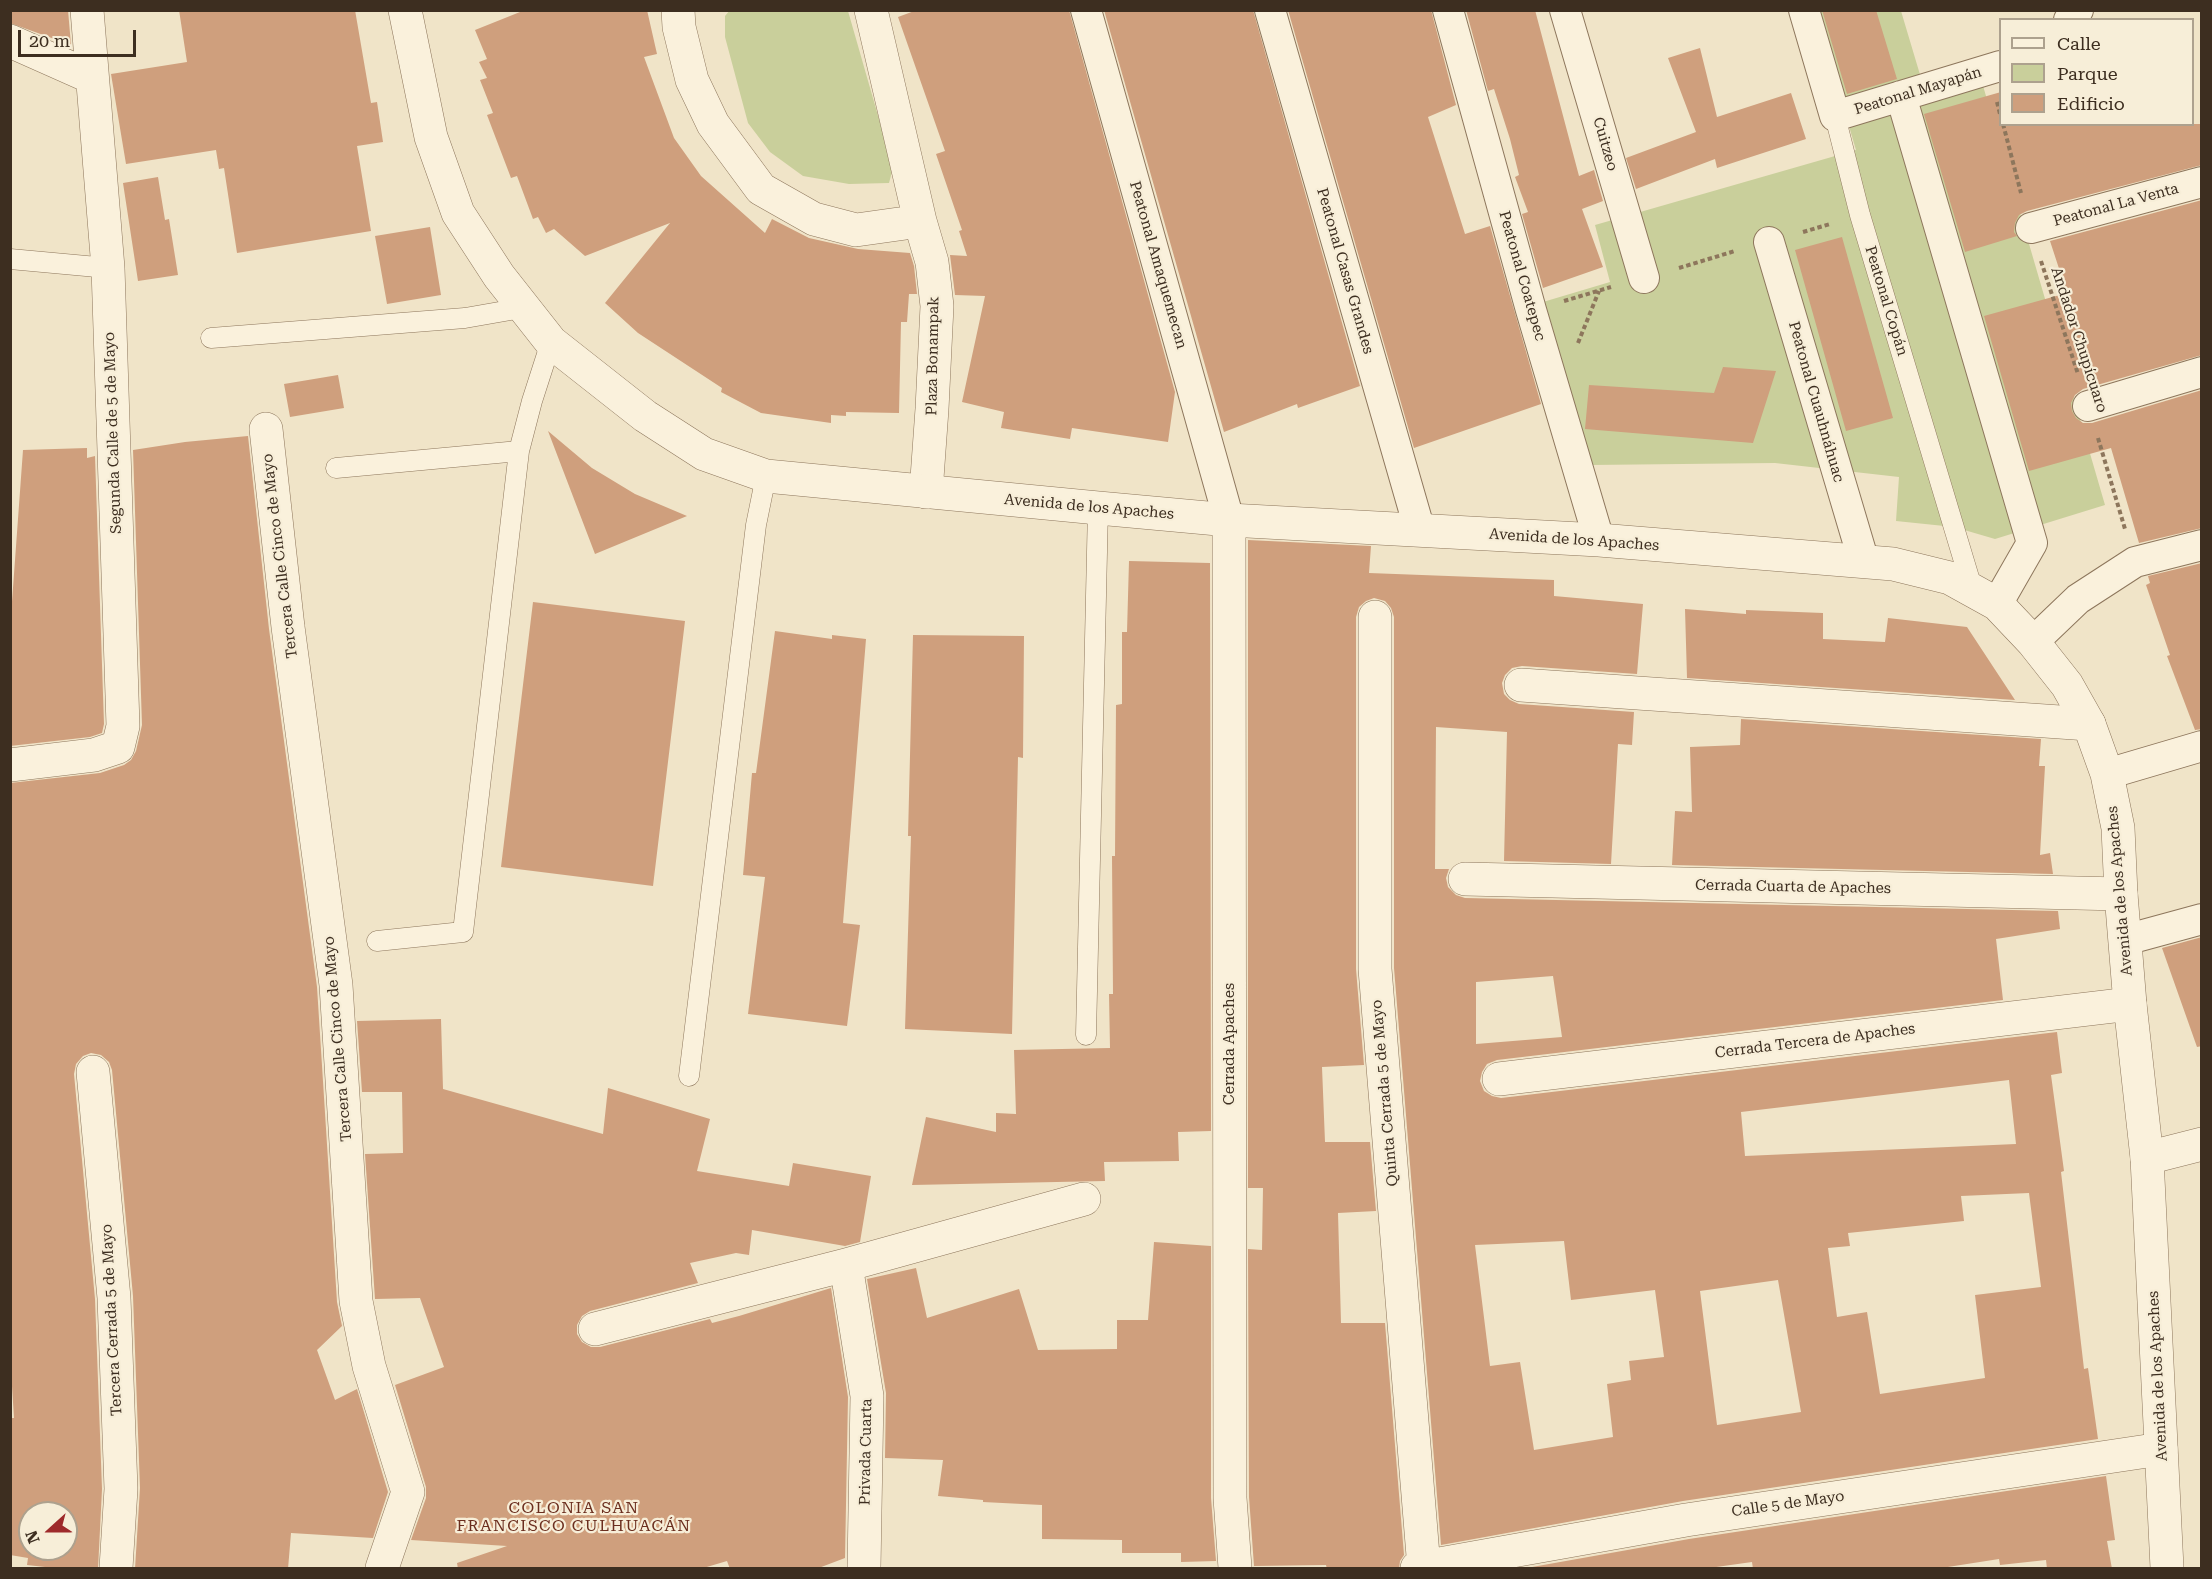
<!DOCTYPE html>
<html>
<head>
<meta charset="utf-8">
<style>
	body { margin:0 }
	#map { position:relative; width:2212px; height:1579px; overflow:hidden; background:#f0e4c8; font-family:"Roboto Serif",serif }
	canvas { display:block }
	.frame { position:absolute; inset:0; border:12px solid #3d2e20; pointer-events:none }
	.legend { position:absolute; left:1999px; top:18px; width:195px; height:108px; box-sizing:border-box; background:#f7eed8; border:2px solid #ada18e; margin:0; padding:8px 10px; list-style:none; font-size:18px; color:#3d2e20 }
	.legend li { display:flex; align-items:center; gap:12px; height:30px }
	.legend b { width:30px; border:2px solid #ada18e }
	.north { position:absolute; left:18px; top:1501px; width:60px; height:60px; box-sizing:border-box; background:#f7eed8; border:2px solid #ada18e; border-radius:50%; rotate:249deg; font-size:16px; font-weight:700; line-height:24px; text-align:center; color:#3d2e20 }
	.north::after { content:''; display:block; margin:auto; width:21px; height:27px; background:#9e2a2b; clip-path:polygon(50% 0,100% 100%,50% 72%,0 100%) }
	.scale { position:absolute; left:18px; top:30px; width:118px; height:27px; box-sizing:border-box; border:3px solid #3d2e20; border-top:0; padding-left:8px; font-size:18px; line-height:21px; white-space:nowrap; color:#3d2e20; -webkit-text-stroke:4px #f7eed8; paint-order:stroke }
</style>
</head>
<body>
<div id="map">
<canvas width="2212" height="1579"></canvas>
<div class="frame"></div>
<ul class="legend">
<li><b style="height:8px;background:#faf1dc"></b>Calle</li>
<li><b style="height:16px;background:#c9cf9b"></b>Parque</li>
<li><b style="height:16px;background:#cf9f7d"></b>Edificio</li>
</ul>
<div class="north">N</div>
<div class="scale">20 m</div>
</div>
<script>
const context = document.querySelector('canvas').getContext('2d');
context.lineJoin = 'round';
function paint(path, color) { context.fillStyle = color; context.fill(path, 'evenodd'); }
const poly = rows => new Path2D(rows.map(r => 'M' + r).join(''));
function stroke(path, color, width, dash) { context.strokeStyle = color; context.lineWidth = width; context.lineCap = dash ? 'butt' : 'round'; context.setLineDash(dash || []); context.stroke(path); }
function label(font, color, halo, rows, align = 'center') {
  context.font = font + ' "Roboto Serif",serif'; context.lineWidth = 4.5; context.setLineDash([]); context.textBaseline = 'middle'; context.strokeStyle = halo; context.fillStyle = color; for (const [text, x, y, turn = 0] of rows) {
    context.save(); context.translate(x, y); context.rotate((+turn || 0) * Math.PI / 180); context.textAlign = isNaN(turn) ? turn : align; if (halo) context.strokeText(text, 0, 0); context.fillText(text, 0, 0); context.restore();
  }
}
paint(poly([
	[730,10,848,11,893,168,889,183,849,184,803,176,770,152,748,123,725,37,725,16],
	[1815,11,1901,11,1924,88,1979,72,2105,505,1995,539,1954,527,1896,521,1899,477,1775,463,1590,465,1543,302,1610,282,1595,225,1856,150]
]), '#c9cf9b');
paint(poly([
	[10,10,68,10,71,45,10,23],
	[179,10,355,10,371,103,377,102,383,142,357,146,371,231,237,253,224,168,219,169,216,150,126,164,111,74,187,62],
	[525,10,647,10,657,54,644,57,674,138,701,176,765,233,772,219,809,238,858,249,910,253,914,266,917,294,909,294,907,322,901,322,899,413,846,412,846,416,831,415,831,423,761,413,721,392,722,388,638,333,605,303,670,223,585,256,554,229,546,233,538,217,533,219,517,176,511,178,487,115,493,113,480,80,487,78,479,62,487,59,475,30],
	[917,10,1069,10,1175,392,1168,442,1072,428,1070,439,1001,428,1004,412,962,402,985,296,955,295,950,255,967,256,959,231,962,230,936,154,945,151,898,17],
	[1104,10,1253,10,1360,386,1298,408,1297,404,1224,432],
	[1288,10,1431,10,1456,105,1428,117,1465,234,1490,226,1541,404,1414,448],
	[1466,10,1535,10,1579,176,1594,170,1603,201,1582,209,1603,267,1543,288,1522,214,1528,212,1515,177,1519,175,1510,139,1494,89,1488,91],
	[1822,10,1876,10,1897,79,1847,94],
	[1700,48,1717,117,1791,93,1806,139,1717,168,1715,159,1636,189,1626,158,1696,132,1668,58],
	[2001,92,2001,124,2202,124,2202,165,2027,211,2019,215,2015,223,2014,232,2017,236,1965,252,1924,114],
	[158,177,165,220,169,219,178,275,138,281,123,183],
	[2202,200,2202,355,2083,389,2075,395,2071,403,2072,411,2076,418,2083,423,2092,423,2202,390,2202,528,2139,543,2111,448,2029,471,1984,316,2067,293,2050,241],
	[430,227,441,295,387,304,375,236],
	[1842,237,1893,418,1846,431,1795,250],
	[1723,367,1776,371,1753,443,1585,429,1589,385,1714,393],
	[338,375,344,408,290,417,284,384],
	[548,431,592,468,635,494,687,516,595,554],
	[248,436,269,629,317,987,337,1302,342,1326,317,1350,335,1400,357,1389,388,1492,373,1538,291,1533,288,1569,135,1569,140,1488,133,1296,112,1070,109,1062,101,1055,91,1053,83,1056,76,1064,74,1074,95,1299,102,1489,98,1569,63,1569,27,1565,28,1558,10,1555,10,1418,14,1418,10,1355,10,783,100,773,124,765,131,760,136,751,142,725,133,450,185,442],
	[30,1513,66,1513,66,1549,30,1549],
	[87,448,87,458,95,456,104,724,102,733,90,737,10,746,10,629,23,450],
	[1248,540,1371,546,1369,573,1554,580,1554,596,1643,604,1637,674,1522,666,1512,668,1505,675,1502,683,1504,694,1510,700,1519,704,1634,712,1632,745,1618,744,1611,864,1504,861,1507,732,1436,727,1435,869,1449,869,1446,878,1448,887,1456,895,1465,898,2058,911,2060,929,1996,939,2003,1000,1497,1060,1487,1064,1482,1072,1480,1081,1484,1091,1492,1096,1501,1098,2057,1032,2062,1073,2051,1075,2064,1171,2061,1172,2084,1369,2088,1368,2098,1439,1683,1501,1441,1545,1394,968,1394,617,1391,608,1385,601,1374,598,1366,601,1359,607,1356,617,1356,969,1364,1065,1322,1067,1325,1142,1370,1142,1376,1211,1338,1213,1341,1323,1385,1323,1404,1555,1400,1561,1399,1569,1327,1569,1326,1565,1254,1566,1249,1497,1248,1249,1262,1250,1263,1188,1248,1188],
	[1553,976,1562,1037,1476,1044,1476,982],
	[2009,1080,2016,1144,1745,1156,1741,1112],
	[2029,1193,2041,1287,1975,1295,1985,1378,1880,1394,1867,1312,1837,1317,1828,1248,1850,1246,1848,1233,1964,1221,1961,1196],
	[1564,1241,1571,1300,1655,1290,1664,1357,1629,1361,1631,1380,1607,1384,1613,1437,1534,1450,1520,1362,1490,1366,1475,1245],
	[1778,1280,1801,1412,1717,1425,1700,1291],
	[1129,561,1210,563,1211,1131,1178,1132,1179,1161,1104,1162,1105,1181,912,1185,926,1117,996,1132,996,1113,1016,1114,1014,1050,1110,1048,1109,994,1113,994,1112,856,1115,856,1116,705,1122,704,1122,632,1127,632],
	[2202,563,2202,729,2195,730,2167,656,2170,655,2146,585,2150,583,2148,576],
	[533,602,685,621,653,886,501,867],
	[1685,609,1746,614,1746,610,1823,613,1823,639,1885,642,1888,618,1967,627,2015,700,1687,678],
	[775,631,832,639,832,635,866,639,843,923,860,925,847,1026,748,1014,765,877,743,875,752,773,756,773],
	[913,635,1024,636,1023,758,1018,757,1012,1034,905,1029,911,836,908,836],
	[1741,719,2041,739,2039,766,2045,766,2040,855,2050,853,2053,874,1672,865,1675,811,1692,812,1690,747,1740,745],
	[2202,937,2202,1046,2197,1047,2162,948],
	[441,1019,443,1089,603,1134,608,1088,710,1119,697,1171,789,1186,793,1163,871,1176,860,1242,845,1246,752,1230,749,1255,736,1253,690,1263,698,1283,590,1311,582,1316,577,1325,577,1334,582,1342,591,1347,600,1347,710,1319,712,1323,739,1316,831,1288,848,1397,845,1558,816,1569,730,1569,727,1561,700,1569,458,1569,457,1563,507,1546,411,1540,426,1498,426,1487,395,1385,444,1367,420,1298,375,1299,365,1154,403,1153,402,1092,362,1092,357,1021],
	[1154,1242,1211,1246,1211,1498,1216,1561,1181,1562,1181,1553,1122,1553,1122,1540,1042,1539,1042,1505,983,1502,983,1500,938,1496,943,1460,885,1458,886,1393,867,1279,916,1268,927,1318,1019,1289,1038,1350,1117,1349,1117,1320,1148,1320],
	[2106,1476,2115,1540,2107,1541,2112,1569,2047,1569,2046,1560,2000,1565,1999,1559,1935,1569,1753,1569,1752,1562,1702,1569,1521,1569,1689,1539]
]), '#cf9f7d');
const service = poly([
	[1835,116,1860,215,1973,591],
	[10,259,108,268],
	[211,338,465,318,522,308],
	[336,468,519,451],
	[377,941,463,932,519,451,532,401,551,342],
	[1086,1035,1098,508],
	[689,1076,756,525,766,476]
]);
const pedestrian = poly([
	[1086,10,1229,520],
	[1270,10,1420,531],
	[1448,10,1531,310,1599,540],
	[1565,10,1644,278],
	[1804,10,1835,116,2000,66],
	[2069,20,2078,10],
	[1901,96,2032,543,1997,604],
	[2031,228,2202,182],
	[1769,242,1864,562],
	[2088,406,2202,372],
	[2033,642,2078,599,2135,562,2202,545],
	[2107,774,2202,746],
	[2125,940,2202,919]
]);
const minor = poly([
	[678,10,679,27,692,80,713,124,761,189,814,219,856,230,920,221],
	[871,10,920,221,932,262,937,306,932,409,926,492],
	[10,41,91,77],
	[266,429,288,627,336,985,356,1301,369,1366,408,1492,382,1568],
	[1229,520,1230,1498,1235,1568],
	[1375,617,1375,969,1424,1568],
	[1521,685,2089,724],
	[10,765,94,755,118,747,123,726,108,268,87,10],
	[1465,879,2121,894],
	[93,1072,114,1298,121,1489,116,1568],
	[1499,1079,2130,1004],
	[2147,1158,2202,1144],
	[846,1265,867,1396,864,1568],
	[595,1329,846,1265,1084,1199],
	[1417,1568,1686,1520,2161,1449]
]);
const tertiary = poly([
	[405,10,431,137,458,213,499,276,551,342,645,416,704,454,766,476,1098,508,1229,520,1599,540,1893,564,1950,578,1997,604,2033,642,2067,685,2089,724,2107,774,2118,828,2121,894,2130,1004,2147,1158,2167,1568]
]);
stroke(service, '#8d765c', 21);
stroke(pedestrian, '#8d765c', 32);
stroke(minor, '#8d765c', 34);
stroke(tertiary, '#8d765c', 34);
stroke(poly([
	[1997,102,2000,114],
	[2003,124,2021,193],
	[1803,232,1830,224],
	[2041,261,2078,374],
	[1679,268,1735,251],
	[1564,301,1611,287],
	[1578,343,1599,291],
	[2098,438,2125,529]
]), '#8d765c', 4, [4.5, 3]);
stroke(service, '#faf1dc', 20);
stroke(pedestrian, '#faf1dc', 30);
stroke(minor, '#faf1dc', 33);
stroke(tertiary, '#faf1dc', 33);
label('15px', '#3d2e20', '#f7eed8', [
	["Peatonal Mayapán",1918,91,-17],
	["Cuitzeo",1605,144,74],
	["Peatonal La Venta",2116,205,-15],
	["Peatonal Amaquemecan",1158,265,74],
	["Peatonal Casas Grandes",1345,271,74],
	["Peatonal Coatepec",1522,276,74],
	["Peatonal Copán",1886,301,73],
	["Andador Chupícuaro",2079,340,72],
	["Plaza Bonampak",933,356,-89],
	["Peatonal Cuauhnáhuac",1816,402,74],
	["Segunda Calle de 5 de Mayo",113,433,-92],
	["Avenida de los Apaches",1089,507,5],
	["Avenida de los Apaches",1574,540,4],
	["Tercera Calle Cinco de Mayo",280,556,-97],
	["Cerrada Cuarta de Apaches",1793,887,1],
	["Avenida de los Apaches",2120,891,-95],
	["Tercera Calle Cinco de Mayo",338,1039,-95],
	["Cerrada Tercera de Apaches",1815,1041,-7],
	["Cerrada Apaches",1230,1044,-90],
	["Quinta Cerrada 5 de Mayo",1385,1093,-95],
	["Tercera Cerrada 5 de Mayo",112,1320,-93],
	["Avenida de los Apaches",2158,1376,-93],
	["Privada Cuarta",866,1452,-89],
	["Calle 5 de Mayo",1788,1504,-8]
]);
context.letterSpacing = '1.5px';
label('16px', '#6b2e1e', '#f7eed8', [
	["COLONIA SAN",574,1508],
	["FRANCISCO CULHUACÁN",574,1526]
]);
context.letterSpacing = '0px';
</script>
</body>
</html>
